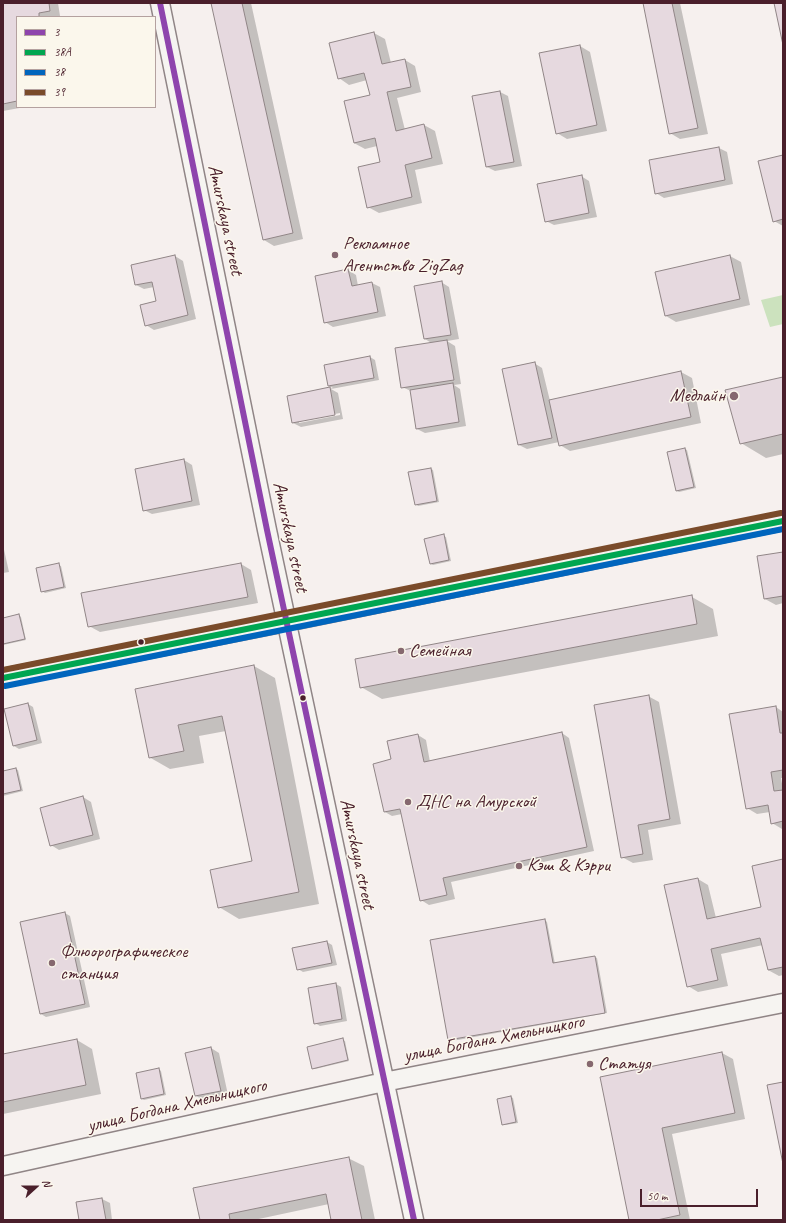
<!DOCTYPE html>
<html>
<head>
<meta charset="utf-8">
<style>
	body { margin:0 }
	#map { position:relative; width:786px; height:1223px; overflow:hidden; background:#f6f0ee; font-family:Caveat,sans-serif }
	canvas { display:block }
	.frame { position:absolute; inset:0; border:4px solid #4a1f2b; pointer-events:none }
	.legend { position:absolute; left:16px; top:16px; width:140px; height:92px; box-sizing:border-box; background:#fbf7ec; border:1px solid #b4a19f; margin:0; padding:5px 7px; list-style:none; font-size:12px; color:#4a1f2b }
	.legend li { display:flex; align-items:center; gap:8px; height:20px }
	.legend b { width:20px; border:1px solid #b4a19f }
	.north { position:absolute; left:16px; top:1167px; width:40px; height:40px; -webkit-text-stroke:3px #fbf7ec; paint-order:stroke; rotate:69deg; font-size:11px; font-weight:700; line-height:16px; text-align:center; color:#4a1f2b }
	.north::after { content:''; display:block; margin:auto; width:14px; height:18px; background:#4a1f2b; clip-path:polygon(50% 0,100% 100%,50% 72%,0 100%) }
	.scale { position:absolute; left:640px; top:1189px; width:118px; height:18px; box-sizing:border-box; border:2px solid #4a1f2b; border-top:0; padding-left:5px; font-size:12px; line-height:14px; white-space:nowrap; color:#4a1f2b; -webkit-text-stroke:3px #fbf7ec; paint-order:stroke }
</style>
</head>
<body>
<div id="map">
<canvas width="786" height="1223"></canvas>
<div class="frame"></div>
<ul class="legend">
<li><b style="height:5px;background:#8e44ad"></b>3</li>
<li><b style="height:5px;background:#00a651"></b>38А</li>
<li><b style="height:5px;background:#0065bd"></b>38</li>
<li><b style="height:5px;background:#7a4b2a"></b>39</li>
</ul>
<div class="north">N</div>
<div class="scale">50 m</div>
</div>
<script>
const context = document.querySelector('canvas').getContext('2d');
context.lineJoin = 'round';
function paint(path, color) { context.fillStyle = color; context.fill(path, 'evenodd'); }
const poly = rows => new Path2D(rows.map(r => 'M' + r).join(''));
function stroke(path, color, width, dash) { context.strokeStyle = color; context.lineWidth = width; context.lineCap = dash ? 'butt' : 'round'; context.setLineDash(dash || []); context.stroke(path); }
function label(font, color, halo, rows, align = 'center') {
  context.font = font + ' Caveat,sans-serif'; context.lineWidth = 3; context.setLineDash([]); context.textBaseline = 'middle'; context.strokeStyle = halo; context.fillStyle = color; for (const [text, x, y, turn = 0] of rows) {
    context.save(); context.translate(x, y); context.rotate((+turn || 0) * Math.PI / 180); context.textAlign = isNaN(turn) ? turn : align; if (halo) context.strokeText(text, 0, 0); context.fillText(text, 0, 0); context.restore();
  }
}
paint(poly([
	[783,295,783,324,770,327,761,300]
]), '#cce2be');
paint(poly([
	[3,3,58,3,60,16,17,17,17,107,25,107,3,111],
	[212,3,251,3,303,239,274,246,264,240],
	[644,3,680,3,708,134,680,139,670,133],
	[374,33,385,39,391,63,405,60,415,66,421,92,397,98,405,130,424,125,435,131,443,164,415,170,422,203,379,213,368,207,382,163,377,146,365,149,354,143,371,96,367,80,349,85,339,78],
	[580,46,590,52,607,131,567,139,557,133],
	[500,92,508,96,522,166,495,171,487,167,473,97],
	[719,148,727,152,733,184,664,198,656,193],
	[783,156,783,226,774,221],
	[581,176,589,181,597,217,554,225,546,221],
	[175,256,183,261,196,319,154,330,146,325,157,302,154,287,144,289,136,285],
	[730,256,741,262,750,305,676,322,666,316],
	[348,270,356,275,358,286,372,283,380,287,386,316,333,327,325,322],
	[441,282,449,287,459,339,447,341,455,346,461,384,454,385,460,389,466,426,425,433,417,429,411,391,402,387,433,344,425,339],
	[370,357,375,360,379,380,331,389,338,393,343,419,301,427,293,423,288,396,333,388,329,386],
	[340,413,340,415,299,423,299,421],
	[534,363,542,368,550,401,681,372,692,378,701,423,570,451,560,445,559,442,527,449,519,445,503,370],
	[783,378,783,454,766,458,741,443],
	[685,449,687,450,696,488,679,492,677,491],
	[184,460,192,465,200,505,152,514,144,510],
	[431,469,433,470,439,502,418,506,416,504],
	[444,536,446,537,451,561,433,565,431,564],
	[3,545,9,572,3,573],
	[783,553,783,603,776,605,765,599],
	[241,564,251,570,258,603,100,632,89,626],
	[59,565,61,566,66,588,45,593,42,591],
	[692,597,713,609,718,636,382,699,361,687],
	[19,615,21,617,26,640,3,645,3,619],
	[254,666,275,678,319,904,239,919,219,907,253,862,226,731,199,736,204,763,170,769,149,757,136,689],
	[648,696,659,702,681,824,648,830,653,860,633,863,622,857],
	[28,704,33,707,42,743,19,749,14,746],
	[776,707,783,712,783,778,781,778,783,789,782,829,772,823,770,812,757,814,747,808],
	[562,733,569,738,594,851,451,882,455,899,429,905,421,900,402,814,392,816,385,812,392,760,418,735,426,740,430,762],
	[16,769,18,770,23,791,3,796,3,772],
	[83,797,91,802,100,839,59,850,51,845],
	[783,860,783,975,779,976,768,970,763,945,721,954,728,986,698,992,688,986,698,879,708,885,716,918,762,908],
	[65,913,70,916,90,1007,46,1017,41,1014],
	[545,920,547,922,555,964,595,957,597,958,607,1013,452,1041,449,1040],
	[327,942,332,945,337,965,303,972,298,969,293,949],
	[336,984,341,987,347,1021,320,1026,315,1023],
	[77,1040,92,1049,101,1094,3,1114,3,1055],
	[343,1040,345,1041,349,1061,315,1069,313,1068],
	[211,1048,219,1053,228,1095,204,1100,196,1096],
	[722,1053,733,1059,745,1119,672,1134,690,1220,630,1220,601,1078],
	[159,1069,161,1071,166,1095,144,1100,142,1099],
	[511,1097,513,1098,518,1123,505,1125,503,1124],
	[348,1158,364,1166,375,1220,332,1220,329,1204,254,1220,201,1220],
	[102,1199,110,1203,112,1220,80,1220]
]), '#0003');
const building = poly([
	[3,3,49,3,50,11,39,13,39,17,17,17,17,101,3,104,3,3],
	[211,3,242,3,293,233,263,240,211,3],
	[643,3,672,3,698,128,669,134,643,3],
	[774,3,783,3,783,45,774,3],
	[374,32,382,64,405,59,411,87,387,92,396,131,424,124,432,158,405,165,412,197,367,208,358,167,380,162,375,138,354,143,344,101,370,95,364,73,338,79,329,43,374,32],
	[580,45,597,125,556,134,539,53,580,45],
	[500,91,514,162,486,167,472,96,500,91],
	[719,147,725,180,655,194,649,160,719,147],
	[783,155,783,219,773,222,758,161,783,155],
	[582,175,589,213,545,222,537,184,582,175],
	[175,255,188,315,145,326,140,305,156,301,152,282,135,285,131,265,175,255],
	[730,255,740,299,665,316,655,272,730,255],
	[348,269,352,286,372,282,378,312,324,323,315,276,348,269],
	[442,281,451,335,424,339,414,286,442,281],
	[447,340,454,380,401,388,395,348,447,340],
	[370,356,374,378,328,386,324,365,370,356],
	[535,362,552,438,518,445,502,369,535,362],
	[681,371,691,417,559,446,549,400,681,371],
	[783,377,783,434,740,444,725,390,783,377],
	[453,383,459,422,416,429,410,390,453,383],
	[330,387,335,415,292,423,287,396,330,387],
	[685,448,694,487,676,491,667,452,685,448],
	[184,459,192,501,143,511,135,469,184,459],
	[431,468,437,501,415,505,408,472,431,468],
	[444,534,449,560,430,564,424,539,444,534],
	[783,552,783,596,764,599,757,556,783,552],
	[59,563,64,587,41,592,36,568,59,563],
	[241,563,248,597,88,627,81,593,241,563],
	[692,595,697,624,360,688,355,659,692,595],
	[19,614,25,639,3,644,3,618,19,614],
	[254,665,299,892,218,908,210,870,252,861,222,716,178,725,184,751,149,758,135,689,254,665],
	[649,695,670,819,638,825,643,854,621,858,594,705,649,695],
	[28,703,37,740,13,746,4,709,28,703],
	[776,706,780,733,783,733,783,770,771,772,774,791,783,790,783,821,771,824,768,805,746,809,729,714,776,706],
	[562,732,587,847,443,878,447,895,420,901,400,809,384,812,373,764,391,759,387,741,418,734,424,762,562,732],
	[16,768,21,790,3,794,3,771,16,768],
	[83,796,93,835,50,846,40,808,83,796],
	[783,859,783,967,768,970,760,938,711,949,718,980,687,987,664,885,698,878,707,919,761,907,752,866,783,859],
	[65,912,85,1004,40,1014,20,922,65,912],
	[545,919,553,963,595,956,605,1013,448,1040,430,940,545,919],
	[327,941,332,963,297,970,292,948,327,941],
	[336,983,342,1019,314,1024,308,988,336,983],
	[343,1038,348,1060,312,1069,307,1047,343,1038],
	[77,1039,86,1085,3,1102,3,1054,77,1039],
	[211,1047,221,1091,195,1096,185,1053,211,1047],
	[722,1052,735,1113,662,1128,680,1215,657,1220,629,1220,600,1077,722,1052],
	[159,1068,164,1094,141,1099,136,1073,159,1068],
	[783,1082,783,1164,767,1085,783,1082],
	[511,1096,516,1122,502,1125,497,1099,511,1096],
	[349,1157,362,1220,331,1220,326,1194,229,1214,230,1220,200,1220,193,1188,349,1157],
	[102,1198,106,1220,79,1220,76,1202,102,1198]
]);
paint(building, '#e6d9df');
stroke(building, '#908586', 1);
const secondary = poly([
	[160,3,267,530,414,1220],
	[3,678,286,622,783,521],
	[3,1166,384,1082,783,1003]
]);
stroke(secondary, '#908586', 21);
stroke(secondary, '#f6f4f1', 18);
stroke(poly([
	[160,3,267,530,414,1220]
]), '#8e44ad', 6);
stroke(poly([
	[3,678,783,521]
]), '#00a651', 6);
stroke(poly([
	[5,686,783,529]
]), '#0065bd', 6);
stroke(poly([
	[3,670,781,513]
]), '#7a4b2a', 6);
for (const [x, y, r, color] of [
	[335,255,4,"#86686f"],
	[734,396,5,"#86686f"],
	[141,642,3.5,"#4a1f2b"],
	[401,651,4,"#86686f"],
	[303,698,3.5,"#4a1f2b"],
	[408,802,4,"#86686f"],
	[519,866,4,"#86686f"],
	[52,963,4,"#86686f"],
	[590,1064,4,"#86686f"]
]) { const dot = new Path2D(); dot.arc(x, y, r, 0, 2 * Math.PI); context.fillStyle = color; context.fill(dot); stroke(dot, '#fbf7ec', 1.5); }
label('19px', '#4a1f2b', '#fbf7ec', [
	["Amurskaya street",225,220,78],
	["Amurskaya street",290,537,78],
	["Amurskaya street",357,854,78],
	["улица Богдана Хмельницкого",494,1039,-11],
	["улица Богдана Хмельницкого",177,1106,-13]
]);
label('19px', '#4a1f2b', '#fbf7ec', [
	["Рекламное",343,244],
	["Агентство ZigZag",343,266],
	["Медлайн",725,396,"right"],
	["Семейная",409,651],
	["ДНС на Амурской",416,802],
	["Кэш & Кэрри",527,866],
	["Флюорографическое",60,952],
	["станция",60,974],
	["Статуя",598,1064]
], 'left');
</script>
</body>
</html>
